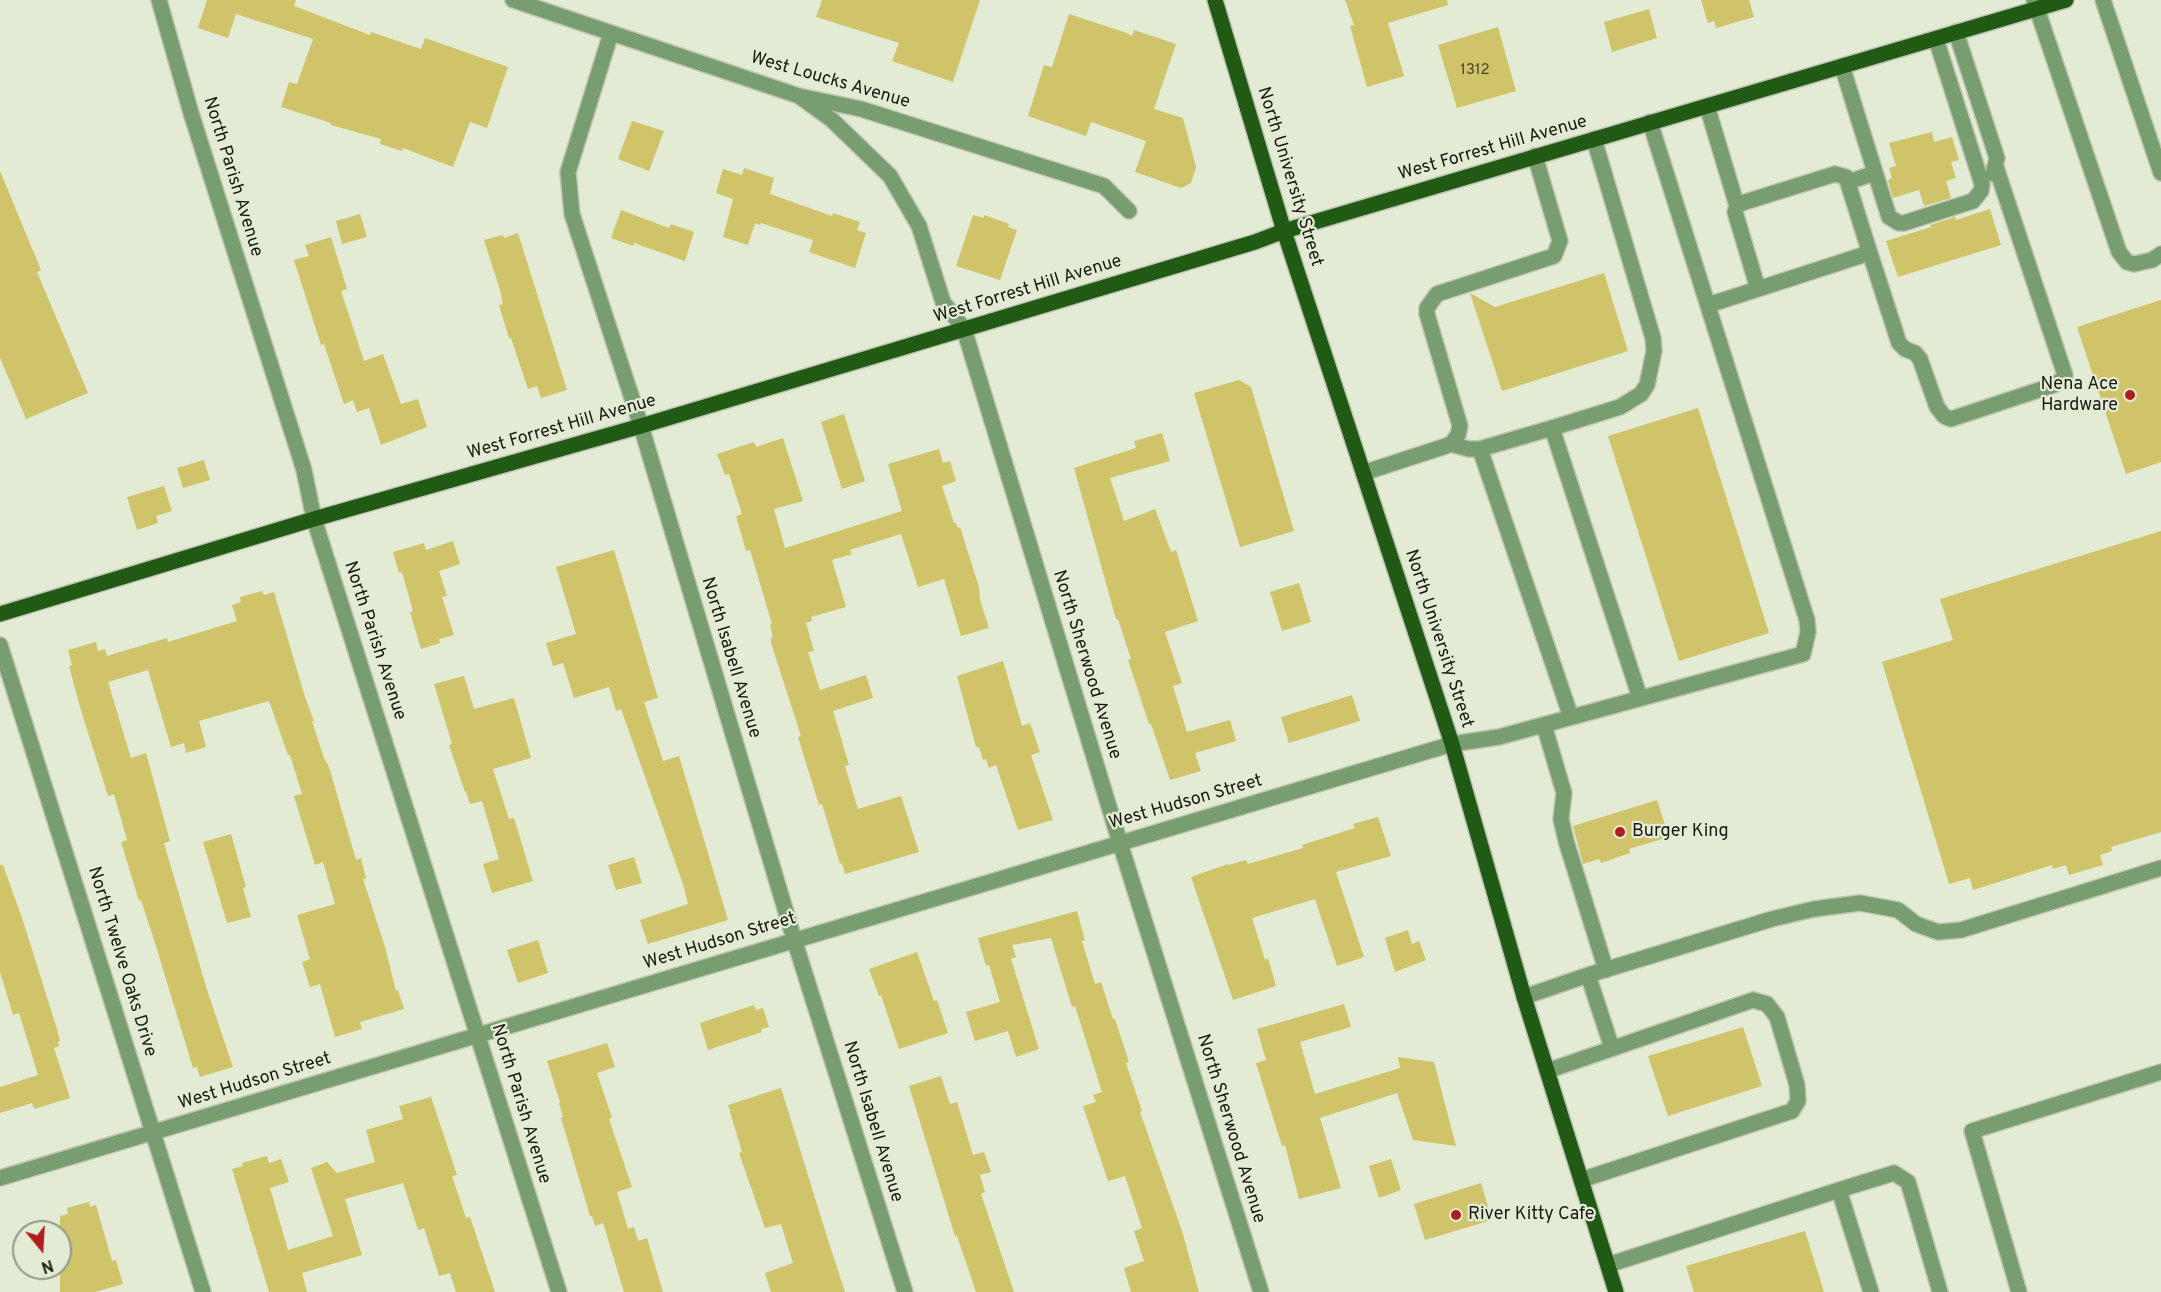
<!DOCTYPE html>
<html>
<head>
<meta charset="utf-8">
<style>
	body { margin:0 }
	#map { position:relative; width:2161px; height:1292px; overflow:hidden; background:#e3ebd4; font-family:Overpass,sans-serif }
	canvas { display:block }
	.north { position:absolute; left:12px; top:1220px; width:60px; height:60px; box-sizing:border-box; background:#e3ebd4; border:2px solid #929786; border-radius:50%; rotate:162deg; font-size:16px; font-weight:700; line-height:24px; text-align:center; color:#181a12 }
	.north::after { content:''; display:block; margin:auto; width:21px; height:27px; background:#af1e1e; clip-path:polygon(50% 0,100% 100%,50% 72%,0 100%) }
</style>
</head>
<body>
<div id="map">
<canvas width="2161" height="1292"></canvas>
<div class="north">N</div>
</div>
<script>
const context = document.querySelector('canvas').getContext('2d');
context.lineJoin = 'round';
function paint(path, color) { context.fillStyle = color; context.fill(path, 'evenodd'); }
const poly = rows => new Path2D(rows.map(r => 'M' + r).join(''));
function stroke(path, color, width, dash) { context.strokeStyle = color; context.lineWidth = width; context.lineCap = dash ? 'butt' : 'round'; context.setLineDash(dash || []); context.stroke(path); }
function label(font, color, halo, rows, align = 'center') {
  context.font = font + ' Overpass,sans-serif'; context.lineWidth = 4.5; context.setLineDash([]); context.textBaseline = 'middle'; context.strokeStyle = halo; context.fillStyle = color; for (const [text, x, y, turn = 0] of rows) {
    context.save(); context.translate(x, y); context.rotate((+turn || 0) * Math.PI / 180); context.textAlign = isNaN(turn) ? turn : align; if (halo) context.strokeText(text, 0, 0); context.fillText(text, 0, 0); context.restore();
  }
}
paint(poly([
	[207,0,296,0,294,6,370,35,371,32,421,49,425,38,508,67,487,128,470,122,453,167,403,148,402,151,380,144,381,139,331,125,331,123,281,107,289,82,297,84,313,39,236,14,228,38,198,28],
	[822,0,980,0,953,82,892,61,899,43,816,17],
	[1345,0,1447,0,1448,5,1388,23,1404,76,1367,87,1350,26,1354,25],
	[1701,0,1749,0,1754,17,1716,28,1714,21,1708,23],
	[1649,9,1657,38,1612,52,1604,22],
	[1069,14,1127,33,1132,36,1134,30,1176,44,1154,109,1183,118,1196,167,1191,183,1181,188,1135,172,1146,141,1091,122,1086,136,1028,116,1044,65,1052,67],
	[1498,27,1516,91,1457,108,1438,45],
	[632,121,664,131,649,171,618,159],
	[1932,132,1934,142,1952,137,1959,160,1951,162,1956,178,1946,181,1951,198,1924,206,1919,190,1893,198,1888,180,1892,178,1889,168,1896,166,1889,143],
	[744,168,774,178,770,194,832,216,833,213,860,222,857,230,866,233,855,268,809,252,813,240,761,223,760,225,755,223,748,245,723,237,733,199,716,193,723,169,742,175],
	[0,171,41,270,37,272,88,393,26,419,0,358],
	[1990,209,2001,245,1898,277,1886,241,1931,227,1930,225,1955,217,1956,220],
	[621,210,669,228,671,224,694,232,685,261,634,243,633,246,611,238],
	[360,214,367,237,342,244,336,221],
	[973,215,984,218,984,215,1009,224,1008,227,1017,230,1000,280,956,266],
	[518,233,567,390,541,398,537,386,528,389,511,338,509,338,499,305,503,304,500,290,484,240,503,235,504,238],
	[331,237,347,289,341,291,364,361,383,354,401,404,418,399,427,427,381,445,369,408,357,412,353,400,344,404,324,344,321,345,294,260,309,256,305,245],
	[1604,273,1628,351,1502,391,1470,293,1495,307],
	[2161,300,2161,462,2126,474,2077,327],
	[1239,380,1251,387,1294,531,1240,547,1194,393],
	[1698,408,1769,633,1679,661,1608,436],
	[844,414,865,481,842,489,821,422],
	[1162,433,1170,461,1110,478,1124,521,1155,509,1171,552,1176,550,1198,621,1165,632,1182,683,1173,686,1187,732,1230,720,1236,741,1195,753,1201,771,1170,780,1151,724,1149,724,1128,660,1131,659,1118,619,1116,619,1074,468,1136,448,1134,441],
	[783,438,803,501,774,509,785,548,902,511,888,464,939,449,943,463,950,461,956,481,942,486,954,523,956,523,958,528,960,527,979,587,980,600,989,628,961,636,944,579,918,587,901,534,850,550,852,554,832,560,846,607,811,617,812,621,806,623,814,651,808,652,820,690,866,675,873,698,833,711,849,765,845,766,858,809,901,796,919,852,845,874,842,863,840,864,822,804,819,805,798,737,801,736,771,643,771,637,773,637,770,625,772,624,750,550,746,551,736,516,742,514,729,474,725,475,717,454,754,442,756,447],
	[204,460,210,480,183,488,177,468],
	[164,486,172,511,156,516,158,523,137,530,127,497],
	[2161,531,2161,832,2111,847,2112,851,2100,855,2103,865,2069,875,2066,865,2053,869,2052,865,1973,890,1970,878,1949,884,1882,662,1953,640,1940,599],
	[453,541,460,564,439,571,447,596,442,597,454,635,439,639,440,643,421,649,410,612,413,611,402,572,399,573,393,552,424,543,426,550],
	[614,550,658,698,644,702,663,761,679,756,728,920,648,944,640,920,688,904,683,884,621,709,616,711,609,687,574,698,563,663,553,666,546,643,576,634,556,567],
	[1299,583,1311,622,1282,631,1270,592],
	[262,591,264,595,274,592,304,694,314,721,312,721,324,758,329,767,356,860,361,858,366,878,363,879,385,947,396,991,398,990,404,1009,360,1022,362,1029,335,1037,320,984,310,987,302,962,310,959,297,915,335,904,323,862,315,865,294,796,302,794,290,755,288,755,269,701,199,721,206,747,186,753,184,743,171,747,148,670,108,682,131,758,146,753,170,841,164,843,207,990,233,1067,200,1077,197,1067,193,1068,155,943,141,900,139,901,121,842,127,840,114,794,108,796,80,707,69,666,72,665,68,650,96,642,98,651,105,649,107,656,167,638,168,642,237,621,232,605,241,602,240,597],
	[1003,661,1022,726,1030,723,1040,752,1031,755,1053,820,1018,830,996,765,989,768,986,759,983,760,979,747,976,747,957,676],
	[464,676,474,709,514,698,531,758,493,769,509,819,514,818,533,881,492,893,483,864,499,859,482,801,470,804,466,792,465,792,449,745,452,744,434,684],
	[1352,695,1360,721,1289,743,1281,717],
	[1657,800,1669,837,1629,849,1630,853,1601,863,1599,859,1583,864,1573,826],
	[1378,817,1391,856,1336,872,1364,957,1337,966,1315,899,1252,918,1265,960,1268,958,1276,986,1233,1000,1191,877,1228,864,1229,865,1246,860,1248,864,1303,848,1302,845,1355,828,1353,824],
	[231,834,246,887,243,888,251,917,227,923,203,842],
	[634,857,642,883,616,890,608,865],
	[0,865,3,865,23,921,57,1029,60,1041,58,1042,59,1046,54,1048,70,1098,34,1109,32,1103,0,1113,0,1087,38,1075,19,1013,13,1015,0,972],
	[1077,911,1085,940,1082,941,1095,984,1101,982,1113,1019,1115,1019,1129,1062,1126,1063,1142,1111,1140,1112,1182,1231,1199,1292,1131,1292,1124,1268,1144,1261,1134,1231,1142,1228,1125,1176,1108,1181,1083,1106,1096,1102,1093,1095,1102,1092,1075,1006,1072,1007,1051,938,1012,945,1016,957,1011,959,1039,1049,1016,1057,1008,1031,975,1041,966,1012,1000,1002,989,965,986,966,978,938],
	[1408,930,1412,944,1419,941,1426,960,1395,972,1385,938],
	[538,940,548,973,518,983,507,950],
	[917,952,934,1001,937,1000,948,1033,899,1049,881,995,879,996,869,969],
	[1344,1004,1351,1027,1300,1042,1315,1094,1400,1068,1398,1057,1434,1062,1456,1146,1413,1140,1397,1093,1320,1118,1341,1188,1299,1199,1285,1145,1282,1146,1256,1063,1266,1060,1257,1029],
	[754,1005,756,1010,763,1008,769,1027,761,1029,762,1032,708,1050,700,1023],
	[1743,1027,1762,1086,1668,1116,1648,1056],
	[607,1043,615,1067,597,1073,612,1118,609,1119,632,1187,617,1192,628,1229,634,1227,638,1241,647,1238,663,1292,624,1292,603,1223,595,1226,592,1216,590,1216,561,1118,563,1117,559,1103,560,1102,547,1061],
	[941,1076,950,1104,957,1102,973,1155,984,1152,991,1172,980,1175,985,1192,981,1194,1014,1292,976,1292,957,1236,955,1236,909,1086],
	[781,1088,828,1240,845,1292,771,1292,765,1273,793,1263,781,1224,765,1228,739,1153,742,1152,728,1105],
	[431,1097,457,1175,452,1176,466,1218,470,1217,495,1292,456,1292,450,1273,439,1276,424,1228,418,1230,403,1183,345,1199,362,1255,302,1273,307,1292,269,1292,232,1169,243,1166,242,1163,267,1156,269,1163,281,1159,289,1182,270,1188,288,1250,333,1236,311,1168,327,1162,337,1173,375,1162,366,1130,403,1119,399,1106],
	[1391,1159,1401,1190,1379,1198,1369,1166],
	[1481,1183,1492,1220,1425,1240,1414,1204],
	[89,1202,90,1207,96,1205,112,1261,116,1260,123,1284,95,1292,60,1292,60,1216,68,1214,67,1208],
	[1805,1231,1824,1292,1694,1292,1686,1266]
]), '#cfc469');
const minor = poly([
	[159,0,191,113,304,470,314,519,559,1292],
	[513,0,799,96,861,109,1104,186,1129,211],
	[2034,0,2119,252,2127,262,2134,264,2152,260,2161,254],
	[2103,0,2161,173],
	[1956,32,1997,158,1993,174],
	[611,33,568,172,572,214,641,426,794,939,905,1292],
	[1842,66,1889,217,1899,223,1904,223,1973,201,1981,191,1982,184,1936,39],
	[799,96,832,120,890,176,919,226,943,302,964,329,1120,843,1261,1292],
	[1707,106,1737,206],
	[1848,182,1875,173],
	[1868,247,1899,343,1905,349,1915,353,1920,359,1937,407,1944,416,1951,419,2054,385,2060,381,2065,375,1996,167],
	[1708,305,1758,289,1860,256,1866,253,1868,247,1846,177,1835,174,1742,203,1737,206,1735,212,1758,289],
	[1552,428,1640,698],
	[1451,444,1469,449,1480,449,1552,428,1620,407,1641,394,1647,385,1654,351,1653,338,1594,139],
	[1480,449,1571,717],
	[1363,473,1446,446,1451,444,1458,435,1460,426,1427,314,1427,308,1437,294,1554,256,1560,241,1535,156],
	[0,645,203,1292],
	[1544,725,1564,793,1561,819,1566,841,1606,970],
	[1588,975,1612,1048],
	[1524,997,1588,975,1772,919,1814,909,1860,903,1898,910,1916,924,1938,932,1961,930,2161,868],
	[1547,1071,1753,1000,1767,1004,1777,1017,1797,1085,1798,1101,1792,1111,1581,1180],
	[0,1178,1452,744,1499,737,1803,654,1808,632,1807,620,1650,122],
	[1608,1265,1839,1190],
	[1871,1292,1839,1190,1894,1173,1908,1182,1940,1292],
	[2019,1292,1972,1131,2161,1072]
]);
const major = poly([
	[1215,0,1284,231,1452,744,1524,997,1616,1292],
	[0,614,314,519,641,426,1255,242,1284,231,2066,0]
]);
stroke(minor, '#bec5b1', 18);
stroke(major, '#bec5b1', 18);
stroke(minor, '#779d70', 15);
stroke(major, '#205a14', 15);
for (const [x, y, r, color] of [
	[2130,395,6,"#af1e1e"],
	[1620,832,6,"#af1e1e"],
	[1456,1215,6,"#af1e1e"]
]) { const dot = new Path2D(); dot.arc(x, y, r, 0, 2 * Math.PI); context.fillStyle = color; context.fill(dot); stroke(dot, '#e3ebd4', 2); }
label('15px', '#464428', null, [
	["1312",1475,71]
]);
label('18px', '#181a12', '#e3ebd4', [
	["West Loucks Avenue",830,81,16],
	["West Forrest Hill Avenue",1493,149,-16],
	["North Parish Avenue",232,177,73],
	["North University Street",1289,177,73],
	["West Forrest Hill Avenue",1028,290,-17],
	["West Forrest Hill Avenue",562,428,-16],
	["North University Street",1438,639,72],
	["North Parish Avenue",374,641,72],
	["North Isabell Avenue",730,658,73],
	["North Sherwood Avenue",1086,665,73],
	["West Hudson Street",1186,803,-16],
	["West Hudson Street",720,942,-17],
	["North Twelve Oaks Drive",121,962,73],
	["West Hudson Street",255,1082,-17],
	["North Parish Avenue",520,1104,73],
	["North Isabell Avenue",872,1122,73],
	["North Sherwood Avenue",1230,1129,73]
]);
label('18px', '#181a12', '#e3ebd4', [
	["Nena Ace",2118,385,"right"],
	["Hardware",2118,406,"right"],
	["Burger King",1632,832],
	["River Kitty Cafe",1468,1215]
], 'left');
</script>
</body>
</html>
